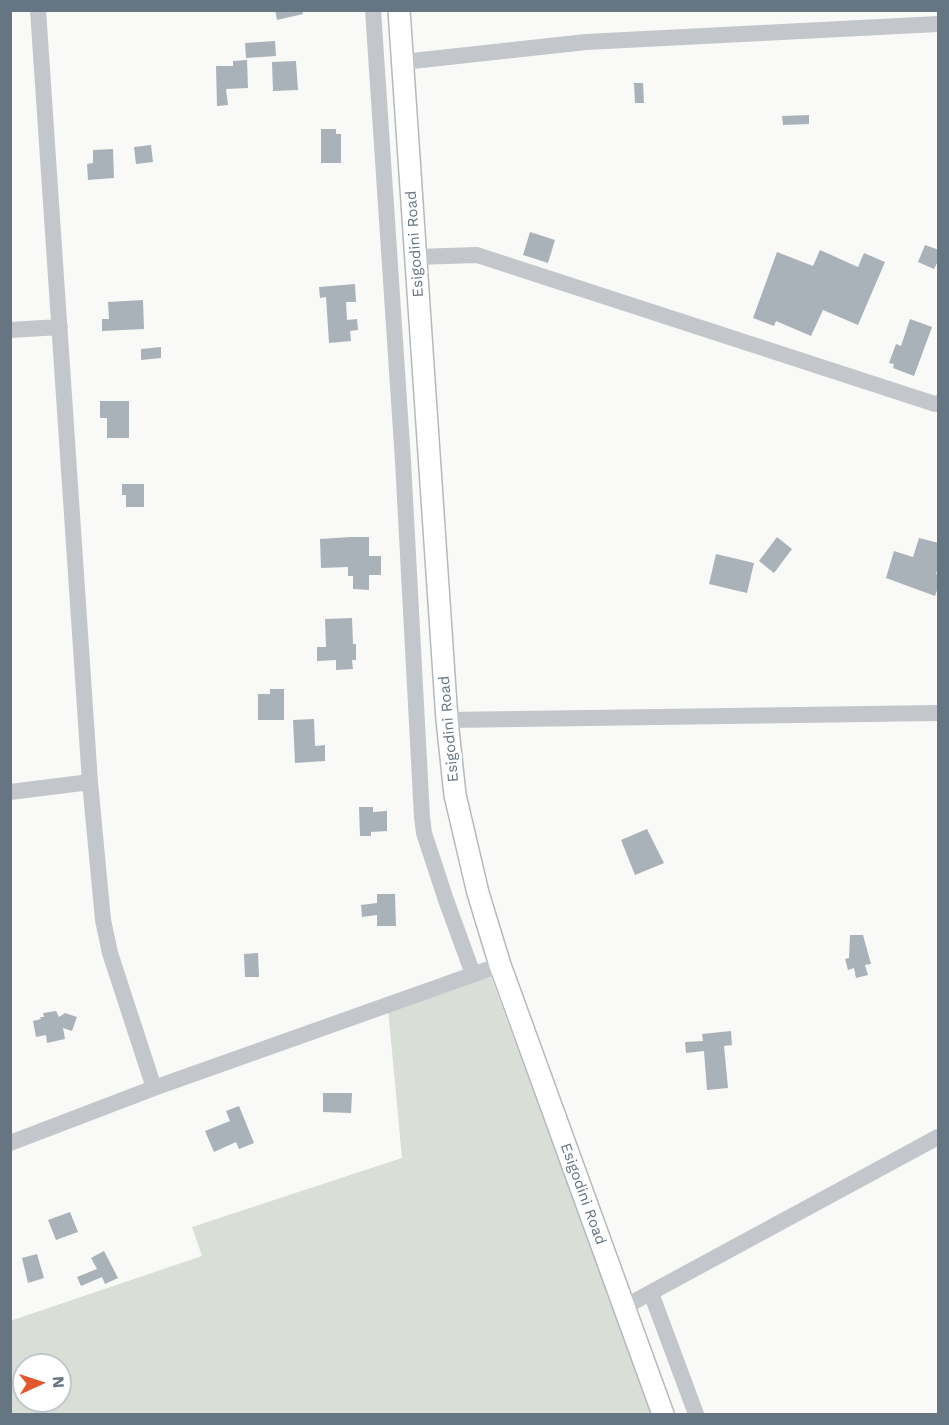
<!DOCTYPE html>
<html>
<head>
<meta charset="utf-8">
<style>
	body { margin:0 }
	#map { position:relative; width:949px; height:1425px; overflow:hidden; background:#f9f9f7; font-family:"Work Sans",sans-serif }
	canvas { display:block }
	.frame { position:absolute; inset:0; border:12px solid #657582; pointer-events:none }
	.north { position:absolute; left:12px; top:1353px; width:60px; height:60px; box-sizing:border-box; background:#fff; border:2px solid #c1c8cd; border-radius:50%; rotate:87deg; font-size:16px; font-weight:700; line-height:24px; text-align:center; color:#657582 }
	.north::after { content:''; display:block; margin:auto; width:21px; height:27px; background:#e3572d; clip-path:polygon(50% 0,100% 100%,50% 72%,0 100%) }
</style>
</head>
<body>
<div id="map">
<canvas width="949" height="1425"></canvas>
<div class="frame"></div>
<div class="north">N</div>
</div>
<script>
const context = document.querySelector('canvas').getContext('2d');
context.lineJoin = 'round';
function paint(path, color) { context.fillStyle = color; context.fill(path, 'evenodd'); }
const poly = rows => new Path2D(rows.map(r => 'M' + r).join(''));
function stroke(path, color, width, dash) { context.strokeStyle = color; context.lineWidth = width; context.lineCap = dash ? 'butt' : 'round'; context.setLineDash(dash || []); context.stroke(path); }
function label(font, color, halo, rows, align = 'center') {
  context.font = font + ' "Work Sans",sans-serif'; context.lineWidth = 6; context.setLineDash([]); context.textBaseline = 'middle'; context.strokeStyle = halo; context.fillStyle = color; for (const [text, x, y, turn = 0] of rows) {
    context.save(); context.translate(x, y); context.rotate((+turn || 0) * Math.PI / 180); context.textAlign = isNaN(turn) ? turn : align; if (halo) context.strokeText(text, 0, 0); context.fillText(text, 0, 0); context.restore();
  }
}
paint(poly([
	[491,977,653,1414,11,1414,10,1321,202,1256,192,1227,402,1158,388,1009],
	[24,1365,60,1365,60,1401,24,1401]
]), '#d9ded6');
paint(poly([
	[275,10,302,10,303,14,277,20],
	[275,41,276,56,246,58,245,43],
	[247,60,248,88,226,89,228,105,217,106,216,66,233,66,233,61],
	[296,61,298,90,273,91,272,62],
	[634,83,643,83,644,103,635,103],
	[809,115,809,124,783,125,782,116],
	[321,129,336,129,336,134,341,134,341,163,321,163],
	[151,145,153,162,136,164,134,147],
	[113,149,114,178,88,180,87,164,93,163,93,150],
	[530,232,555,240,548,263,523,255],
	[925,245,939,250,939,259,934,269,918,262],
	[820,250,858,267,864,253,885,262,858,325,823,310,811,336,776,321,774,326,753,318,777,252,813,266],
	[355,284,356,302,346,302,347,320,357,319,358,330,350,331,351,341,329,343,326,297,320,298,319,287],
	[143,300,144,329,102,331,102,319,109,319,108,302],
	[910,319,932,327,914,376,893,368,894,364,889,363,896,344,901,346],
	[161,347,161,358,141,360,141,349],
	[100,401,129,401,129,438,107,438,107,418,100,418],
	[122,484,144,484,144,507,126,507,126,495,122,495],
	[351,537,369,537,369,556,381,556,381,575,369,575,369,590,353,589,353,576,348,576,348,567,321,568,320,539],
	[777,537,792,549,774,573,759,561],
	[919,538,939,543,939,565,936,574,939,575,939,585,935,596,886,578,894,551,913,557],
	[716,554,754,563,747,593,709,584],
	[352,618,353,644,356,644,356,660,352,660,353,669,336,670,336,660,317,661,317,647,326,647,325,619],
	[270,689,284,689,284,720,258,720,258,694,270,694],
	[314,719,315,746,325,745,325,761,295,763,293,720],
	[359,807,373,807,373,812,387,811,387,831,371,832,371,836,360,836],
	[647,829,664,863,635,875,621,840],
	[377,894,395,894,396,926,377,926,377,915,362,917,361,905,377,903],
	[850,935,863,935,871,964,865,965,868,975,856,978,854,968,848,970,845,959,849,958],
	[258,953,259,977,245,977,244,954],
	[56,1011,59,1017,65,1013,77,1017,72,1031,63,1028,65,1039,47,1043,46,1035,36,1037,33,1021,41,1019,40,1017,44,1017,43,1013],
	[731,1031,732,1045,724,1046,728,1088,707,1090,704,1051,686,1053,685,1042,703,1041,702,1034],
	[323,1093,352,1093,351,1113,323,1112],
	[239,1106,254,1143,239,1149,236,1142,214,1152,205,1131,230,1121,226,1111],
	[70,1212,78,1232,56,1240,48,1220],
	[104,1251,118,1278,105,1284,102,1277,81,1286,77,1277,97,1269,91,1258],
	[37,1254,44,1278,28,1283,22,1258]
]), '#a9b2b8');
const major = poly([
	[399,10,447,720,455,795,478,893,500,965,663,1414]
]);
stroke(major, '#b4b9bd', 24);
stroke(poly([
	[38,10,90,782,103,920,110,953,154,1088],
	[373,10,403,461,422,817,424,833,446,900,473,974],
	[403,62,586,42,938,24],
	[416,257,477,255,935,404,938,403],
	[10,330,60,327],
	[447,720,938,713],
	[10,792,90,782],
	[10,1143,154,1088,500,965],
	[651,1293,696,1414],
	[624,1307,938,1137]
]), '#c3c7cb', 16);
stroke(major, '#fff', 21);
label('15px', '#657582', '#fff', [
	["Esigodini Road",415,244,-94],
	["Esigodini Road",449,729,-95],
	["Esigodini Road",583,1194,70]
]);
</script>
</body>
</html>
